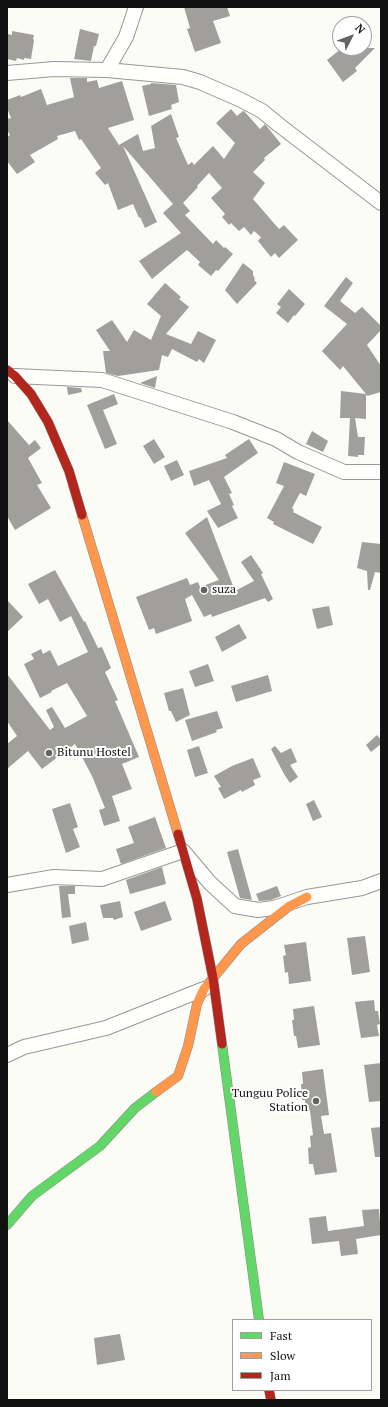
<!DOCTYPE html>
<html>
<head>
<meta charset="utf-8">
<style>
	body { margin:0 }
	#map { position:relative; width:388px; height:1407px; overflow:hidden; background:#fcfcf7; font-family:"PT Serif",serif }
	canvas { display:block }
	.frame { position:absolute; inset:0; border:8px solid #111; pointer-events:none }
	.legend { position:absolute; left:232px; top:1319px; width:140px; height:72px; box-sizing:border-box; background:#fff; border:1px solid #a0a0a0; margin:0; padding:5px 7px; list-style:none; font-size:12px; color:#111 }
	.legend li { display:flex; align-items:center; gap:8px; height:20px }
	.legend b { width:20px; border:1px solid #a0a0a0 }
	.north { position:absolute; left:332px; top:16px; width:40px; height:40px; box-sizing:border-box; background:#fff; border:1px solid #a0a0a0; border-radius:50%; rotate:48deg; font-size:11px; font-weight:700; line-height:16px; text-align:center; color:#111 }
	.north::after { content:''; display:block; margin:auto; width:14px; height:18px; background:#636362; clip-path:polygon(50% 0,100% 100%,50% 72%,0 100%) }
</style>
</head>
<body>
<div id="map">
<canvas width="388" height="1407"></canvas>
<div class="frame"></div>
<ul class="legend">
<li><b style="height:5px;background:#63d668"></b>Fast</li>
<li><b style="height:5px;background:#ff974d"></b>Slow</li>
<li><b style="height:5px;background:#b3261e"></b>Jam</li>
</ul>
<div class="north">N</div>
</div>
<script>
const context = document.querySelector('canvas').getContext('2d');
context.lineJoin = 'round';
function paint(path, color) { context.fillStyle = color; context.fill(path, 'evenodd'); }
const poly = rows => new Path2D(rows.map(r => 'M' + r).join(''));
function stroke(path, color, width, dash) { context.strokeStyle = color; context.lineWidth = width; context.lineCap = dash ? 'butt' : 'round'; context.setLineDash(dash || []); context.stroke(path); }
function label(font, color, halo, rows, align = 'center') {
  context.font = font + ' "PT Serif",serif'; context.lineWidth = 4; context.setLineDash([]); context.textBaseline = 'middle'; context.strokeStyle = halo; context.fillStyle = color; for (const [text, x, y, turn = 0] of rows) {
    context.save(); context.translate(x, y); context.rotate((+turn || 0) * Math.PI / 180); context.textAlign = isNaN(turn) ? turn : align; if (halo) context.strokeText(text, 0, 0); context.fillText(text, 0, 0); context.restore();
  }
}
paint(poly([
	[184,7,227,7,230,16,213,21,221,43,195,52,187,29,190,28],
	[80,29,99,34,96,46,94,46,91,61,74,59],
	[12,31,34,35,33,39,34,40,31,59,24,58,24,60,17,58,16,61,7,59,7,41,8,34,12,35],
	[342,48,375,48,355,68,357,71,343,82,327,60],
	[70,78,87,78,87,82,97,80,99,88,122,81,134,120,108,128,119,145,138,134,143,151,155,148,151,126,171,114,179,137,176,138,188,165,192,162,194,165,213,146,224,159,235,143,216,123,231,109,237,116,243,111,244,111,260,129,265,124,281,144,264,158,265,160,253,172,265,183,253,199,279,229,284,225,298,240,279,258,275,253,271,257,258,241,261,237,254,231,251,235,244,227,239,231,231,223,229,225,222,217,225,214,211,198,222,188,209,173,197,186,198,187,183,203,190,211,185,215,213,244,216,240,224,248,225,247,233,254,218,271,216,270,211,276,198,265,200,262,187,250,152,279,139,261,181,233,163,213,173,204,123,146,157,222,145,228,140,217,139,218,133,204,118,210,108,183,105,185,95,173,101,168,81,139,79,140,75,131,57,136,58,139,30,155,35,162,17,174,7,161,7,137,10,135,7,130,7,119,11,118,7,108,7,100,20,95,21,97,41,89,47,105,74,97],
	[151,83,176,85,179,102,171,105,172,109,149,116,142,86,151,84],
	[243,263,253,271,253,275,255,279,254,280,257,283,237,304,225,290],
	[346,277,353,283,340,301,355,313,362,307,381,326,381,330,367,345,381,366,381,392,367,396,366,394,366,419,355,418,358,437,365,437,364,455,358,455,358,457,348,456,350,418,340,418,341,391,366,394,343,366,340,370,322,351,347,324,324,306],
	[165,283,181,297,179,299,189,307,166,334,191,344,198,331,216,340,204,363,199,359,197,362,172,349,168,357,162,355,159,370,118,376,106,373,103,351,110,351,96,330,112,320,127,342,134,330,151,340,161,316,147,304],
	[289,289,305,304,295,316,294,315,288,323,276,313,281,307,277,304],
	[157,376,155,388,140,383],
	[67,387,81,388,82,392,68,395],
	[114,394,118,404,103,410,117,444,105,449,87,405],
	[7,420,29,445,35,440,41,448,28,458,42,483,37,485,51,508,15,530,7,516],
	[312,431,328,441,323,452,306,444],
	[154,439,165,457,154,464,143,446],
	[249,439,258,453,224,477,232,493,229,494,234,505,232,506,238,518,218,528,207,511,221,504,209,480,194,486,189,471,227,458,225,455],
	[177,460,184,475,171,481,164,466],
	[284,462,315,474,306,496,300,493,292,508,294,510,293,512,322,527,313,544,273,524,274,522,267,518,284,486,276,483],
	[207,517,235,591,254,581,241,562,251,555,263,573,261,574,273,599,268,602,265,598,212,617,211,614,204,617,192,595,185,599,192,621,156,634,154,628,149,630,136,597,187,578,190,585,198,582,200,587,219,580,185,533],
	[362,542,381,544,381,573,375,572,370,590,368,590,367,571,357,568],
	[55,570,84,622,85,621,98,648,102,647,111,668,105,672,118,700,115,701,139,757,122,764,132,789,112,796,120,821,104,826,99,810,105,808,92,776,75,744,42,769,28,751,7,769,7,744,17,736,7,721,7,674,50,730,54,727,46,710,52,707,65,728,87,716,67,683,51,691,52,692,40,698,24,664,34,659,31,654,41,649,43,654,50,650,58,666,88,652,71,616,60,622,48,599,39,604,28,584],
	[7,600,23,617,7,632],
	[329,606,333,625,317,629,312,609],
	[239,624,247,638,222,652,215,637],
	[208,664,214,681,195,687,189,671],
	[268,675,272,691,236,702,231,686],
	[183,688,190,715,176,722,171,711,169,711,164,693],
	[217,711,223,728,216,730,217,732,192,741,185,720],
	[377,735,381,740,381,744,371,752,366,745],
	[199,746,208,773,195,777,187,750],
	[275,746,281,753,291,748,297,762,290,765,298,777,290,783,284,774,271,749],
	[253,758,261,777,253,780,255,785,242,792,241,790,224,799,218,788,221,787,214,776,232,766],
	[314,800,322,817,313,821,306,804],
	[70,803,78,827,73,829,80,847,66,853,52,809],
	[155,817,166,848,121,864,116,849,134,843,128,827],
	[238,849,252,900,240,898,227,852],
	[162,867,166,884,130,894,126,880],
	[59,886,75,886,75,894,68,894,71,917,62,918],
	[277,886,281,896,271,900,259,901,256,894],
	[120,901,123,917,114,920,113,918,103,918,100,905],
	[165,901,172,920,141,931,134,912],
	[86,922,89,940,72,944,69,926],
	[365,936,370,972,352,975,347,938],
	[306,942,311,981,289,984,288,972,285,973,283,956,286,955,284,945],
	[374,1000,375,1011,378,1011,380,1024,377,1025,379,1036,361,1038,355,1002],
	[314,1006,320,1045,298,1048,296,1036,294,1036,292,1020,294,1020,293,1009],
	[381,1063,381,1101,369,1102,364,1065],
	[323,1069,329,1115,321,1116,324,1134,331,1133,337,1172,315,1175,313,1164,309,1164,308,1148,311,1147,310,1136,313,1135,310,1111,306,1111,305,1100,302,1100,301,1084,303,1084,302,1072],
	[381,1127,381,1157,375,1157,371,1128],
	[379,1209,381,1235,356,1239,358,1254,341,1256,339,1241,312,1244,309,1218,326,1216,328,1231,364,1226,362,1210],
	[120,1334,125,1360,97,1365,94,1338]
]), '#a09f9c');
const street = poly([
	[107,70,126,37,136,7],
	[7,73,54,69,107,70,183,77,200,82,239,99,262,111,279,125,381,203],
	[15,376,102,380,233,422,276,439,298,452,344,472,381,472],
	[7,885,54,877,102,879,183,851,210,883,235,906,258,910,274,908,307,897,362,888,381,881],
	[7,1055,24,1047,106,1028,204,989]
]);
const fast = poly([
	[222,1044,259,1320],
	[7,1225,32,1196,100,1146,135,1108,156,1092]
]);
const slow = poly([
	[82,515,178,834],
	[156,1092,178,1076,188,1046,197,1004,204,989,241,944,288,907,307,897]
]);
const jam = poly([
	[7,370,15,376,31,394,48,422,69,471,82,515],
	[178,834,197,899,213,978,222,1044],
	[269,1390,271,1400]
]);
stroke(street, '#979795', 16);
stroke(fast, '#8d8d8b', 10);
stroke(slow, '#8d8d8b', 10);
stroke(jam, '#8d8d8b', 10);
stroke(street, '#fffffe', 14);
stroke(fast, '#63d668', 9);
stroke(slow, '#ff974d', 9);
stroke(jam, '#b3261e', 9);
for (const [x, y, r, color] of [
	[204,590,4,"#636362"],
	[49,753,4,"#636362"],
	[316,1101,4,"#636362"]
]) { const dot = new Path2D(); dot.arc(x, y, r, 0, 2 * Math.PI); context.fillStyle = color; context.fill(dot); stroke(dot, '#fff', 1.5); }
label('12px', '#111', '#fff', [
	["suza",212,590],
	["Bitunu Hostel",57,753],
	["Tunguu Police",308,1094,"right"],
	["Station",308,1108,"right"]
], 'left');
</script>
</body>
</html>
